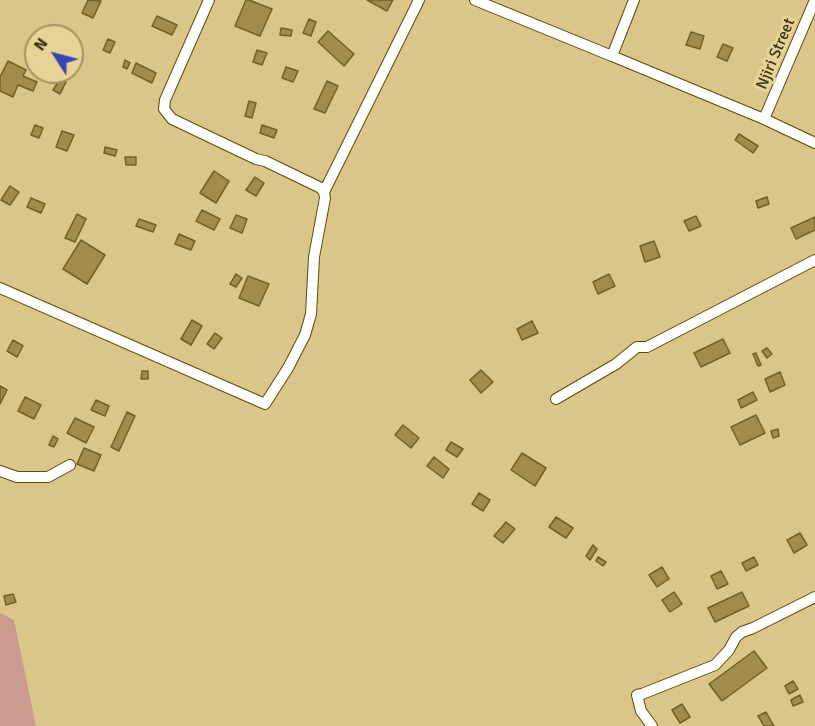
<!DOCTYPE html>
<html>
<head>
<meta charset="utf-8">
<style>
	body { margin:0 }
	#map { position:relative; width:815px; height:726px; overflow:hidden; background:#dac689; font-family:Signika,sans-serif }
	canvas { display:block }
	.north { position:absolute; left:24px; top:24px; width:60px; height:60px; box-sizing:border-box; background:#e7d395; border:2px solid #a19263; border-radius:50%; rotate:306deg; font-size:16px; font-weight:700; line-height:24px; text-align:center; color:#393118 }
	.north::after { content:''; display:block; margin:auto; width:21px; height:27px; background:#3844b8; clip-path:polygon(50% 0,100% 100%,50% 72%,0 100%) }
</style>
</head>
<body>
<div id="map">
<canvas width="815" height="726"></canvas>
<div class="north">N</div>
</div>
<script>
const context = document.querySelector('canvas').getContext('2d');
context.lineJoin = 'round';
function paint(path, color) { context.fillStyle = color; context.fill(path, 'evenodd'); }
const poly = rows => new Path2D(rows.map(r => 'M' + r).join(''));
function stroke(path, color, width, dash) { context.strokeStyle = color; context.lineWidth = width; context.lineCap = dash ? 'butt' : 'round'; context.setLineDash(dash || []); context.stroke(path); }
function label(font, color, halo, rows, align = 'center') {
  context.font = font + ' Signika,sans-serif'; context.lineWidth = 6; context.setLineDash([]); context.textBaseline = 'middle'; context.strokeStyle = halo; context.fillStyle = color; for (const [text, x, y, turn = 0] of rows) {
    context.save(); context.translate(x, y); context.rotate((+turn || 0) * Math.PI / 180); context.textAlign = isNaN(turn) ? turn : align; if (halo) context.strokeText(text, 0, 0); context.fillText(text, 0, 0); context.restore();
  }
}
paint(poly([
	[0,613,14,620,36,726,0,726]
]), '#cb9b91');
const building = poly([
	[88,0,101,1,93,18,82,13,88,0],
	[246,0,249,0,272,9,260,36,235,26,246,0],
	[367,0,393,0,387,11,367,0],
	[157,16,177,25,172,35,152,26,157,16],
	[309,19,316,22,311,36,303,33,309,19],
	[281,28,292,30,291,36,280,35,281,28],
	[328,31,354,54,344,66,318,42,328,31],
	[691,32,704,36,700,49,686,45,691,32],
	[108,39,115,42,110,53,103,50,108,39],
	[72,43,79,47,73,59,72,59,72,43],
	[723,44,733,48,727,61,717,57,723,44],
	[257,50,267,53,262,65,253,62,257,50],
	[125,60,130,63,127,69,123,67,125,60],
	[8,61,26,70,23,76,37,82,33,91,18,85,13,97,0,91,0,77,8,61],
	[136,63,156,73,152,83,132,73,136,63],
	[286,67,298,71,293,82,282,78,286,67],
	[60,79,66,82,60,94,53,90,60,79],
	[327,81,338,86,325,113,314,109,327,81],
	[249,101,256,103,252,118,245,116,249,101],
	[35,125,43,128,39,138,31,135,35,125],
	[262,125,277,130,274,138,260,133,262,125],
	[62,131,74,135,67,151,56,147,62,131],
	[739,134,758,146,753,153,735,140,739,134],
	[105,147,117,150,115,156,104,153,105,147],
	[125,157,136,157,136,165,126,165,125,157],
	[214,171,229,181,216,203,200,193,214,171],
	[255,177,264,183,256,196,246,190,255,177],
	[10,186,19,192,10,205,1,200,10,186],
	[767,197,769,204,758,208,756,201,767,197],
	[31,198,45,204,41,213,27,207,31,198],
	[202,210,220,219,214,230,196,221,202,210],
	[77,214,86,219,75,242,65,238,77,214],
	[236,215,247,219,242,233,230,228,236,215],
	[696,216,701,226,689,231,684,221,696,216],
	[815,217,815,230,796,239,791,228,815,217],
	[139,219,156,225,153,232,136,226,139,219],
	[179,234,195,241,191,250,175,244,179,234],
	[81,240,105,255,87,284,63,269,81,240],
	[654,241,660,257,645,262,640,246,654,241],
	[236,274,242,278,236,287,230,284,236,274],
	[609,274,615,286,598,294,593,282,609,274],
	[248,276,269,284,259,306,239,298,248,276],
	[192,320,202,326,191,345,181,339,192,320],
	[532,321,538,333,522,340,517,329,532,321],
	[215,333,222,338,214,349,207,344,215,333],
	[723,339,730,353,701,367,694,353,723,339],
	[13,340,23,346,17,357,7,351,13,340],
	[767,348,772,354,767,358,762,351,767,348],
	[756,353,761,365,758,366,753,354,756,353],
	[481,370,493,382,481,393,470,380,481,370],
	[142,371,148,371,148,379,141,379,142,371],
	[780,372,785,385,770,392,765,379,780,372],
	[0,386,7,390,0,404,0,386],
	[753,392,757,400,741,408,738,400,753,392],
	[25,397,41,405,34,419,18,411,25,397],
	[96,400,109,406,105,416,91,410,96,400],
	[127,412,135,416,119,451,111,447,127,412],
	[756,415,765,433,740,445,731,427,756,415],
	[75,418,94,427,86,443,67,433,75,418],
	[403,425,419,438,411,448,395,435,403,425],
	[778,429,779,436,773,438,771,431,778,429],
	[53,436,58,439,54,447,49,445,53,436],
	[451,442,463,449,457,457,446,450,451,442],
	[84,448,101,455,94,471,77,464,84,448],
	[522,453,546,468,535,486,511,470,522,453],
	[434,457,449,469,443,478,427,466,434,457],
	[479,493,490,500,483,511,472,504,479,493],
	[556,517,573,528,566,538,549,527,556,517],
	[506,522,515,529,503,543,494,536,506,522],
	[800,533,807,545,794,553,787,540,800,533],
	[593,545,597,549,590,560,586,556,593,545],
	[598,557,606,562,603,566,596,561,598,557],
	[754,557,758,565,746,571,742,563,754,557],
	[662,567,669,579,657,587,649,575,662,567],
	[721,571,728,584,717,589,711,576,721,571],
	[674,592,682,604,670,612,662,600,674,592],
	[742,592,749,606,715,622,708,608,742,592],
	[13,594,16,602,6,605,4,596,13,594],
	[754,651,767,668,722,701,709,684,754,651],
	[793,681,798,689,789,694,785,686,793,681],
	[800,695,803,702,793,706,791,700,800,695],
	[682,704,690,717,680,723,672,710,682,704],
	[766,712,774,726,764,726,758,716,766,712]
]);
paint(building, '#a18c4d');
stroke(building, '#746125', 1.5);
const street = poly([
	[475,0,612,56],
	[634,0,612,56,764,119,815,143],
	[764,119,815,0],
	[324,192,419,0],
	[0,288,265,404,288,368,305,335,311,314,314,257,325,198,324,192,321,188,265,161,256,159,172,119,164,109,165,100,209,0],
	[556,399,616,364,637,347,647,347,815,260],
	[0,471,17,477,48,477,70,465],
	[652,726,641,711,637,695,642,694,715,665,729,650,736,637,742,632,753,628,815,597]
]);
stroke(street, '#5c4a05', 12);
stroke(street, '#fff', 10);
label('16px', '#393118', '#e7d395', [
	["Njiri Street",776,54,-67]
]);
</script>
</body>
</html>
